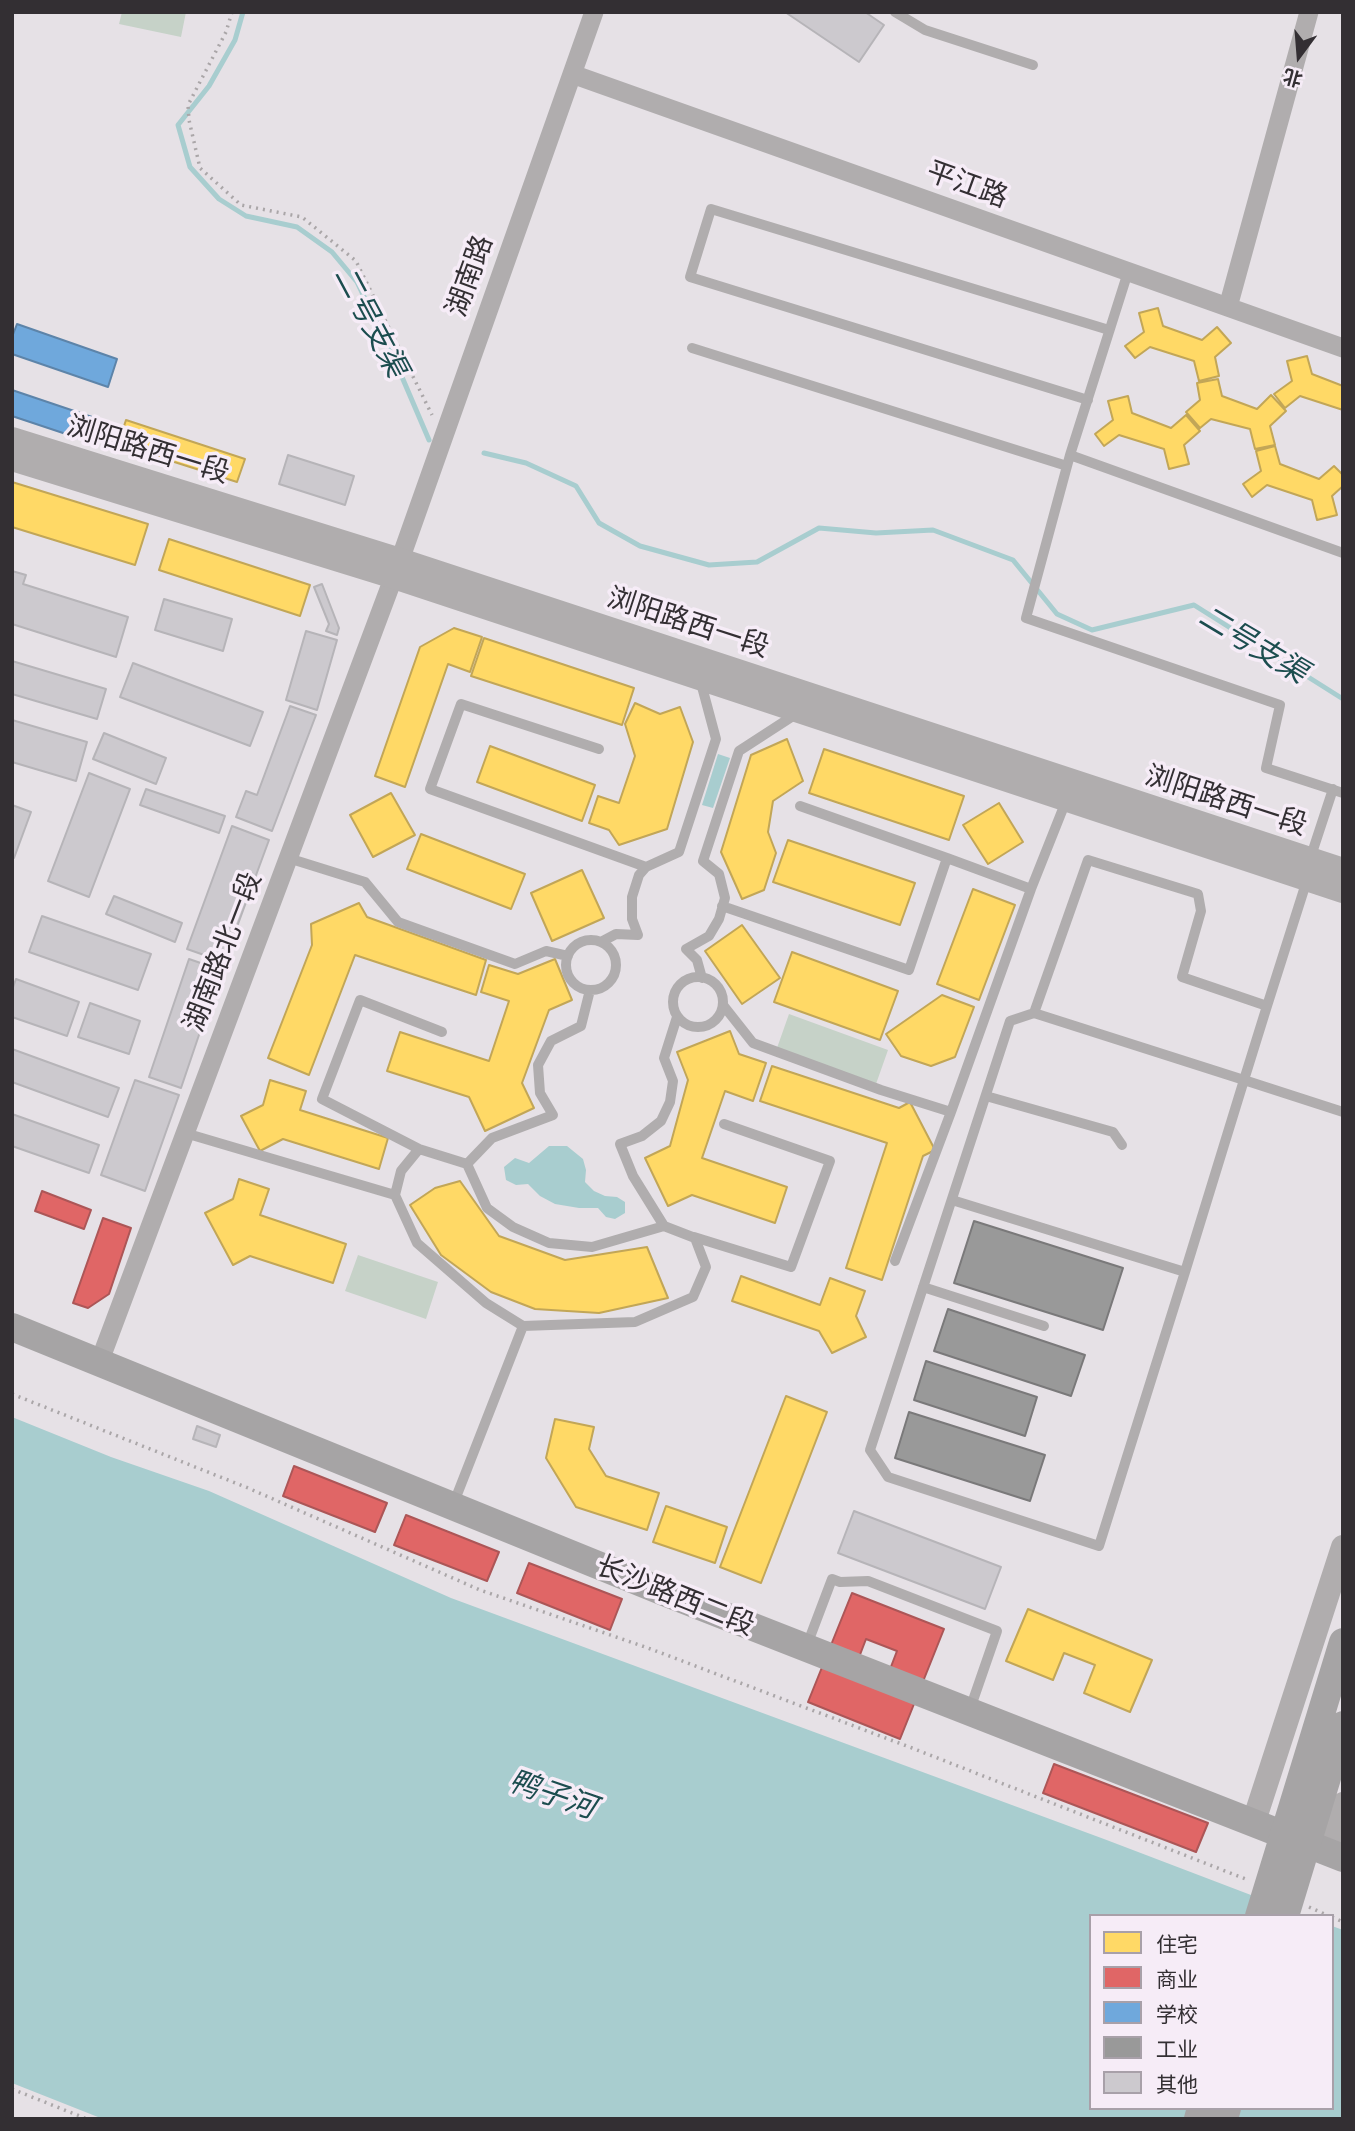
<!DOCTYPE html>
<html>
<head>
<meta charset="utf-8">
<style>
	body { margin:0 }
	#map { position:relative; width:1355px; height:2131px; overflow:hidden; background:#e6e1e6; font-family:"Alegreya Sans","Noto Sans SC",sans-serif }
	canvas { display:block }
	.frame { position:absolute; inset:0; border:14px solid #332f33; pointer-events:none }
	.legend { position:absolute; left:1089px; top:1914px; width:245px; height:196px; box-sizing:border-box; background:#f6ecf7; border:2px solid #a8a0a9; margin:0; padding:9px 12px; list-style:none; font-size:21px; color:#332f33 }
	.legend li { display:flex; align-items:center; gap:14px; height:35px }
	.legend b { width:35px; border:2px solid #a8a0a9 }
	.north { position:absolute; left:1264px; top:21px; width:70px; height:70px; -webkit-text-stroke:5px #f6ecf7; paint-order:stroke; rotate:196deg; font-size:19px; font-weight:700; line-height:28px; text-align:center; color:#332f33 }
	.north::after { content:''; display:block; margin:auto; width:24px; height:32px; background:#332f33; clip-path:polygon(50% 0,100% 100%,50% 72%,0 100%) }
</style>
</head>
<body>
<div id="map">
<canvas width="1355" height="2131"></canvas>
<div class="frame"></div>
<ul class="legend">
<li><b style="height:19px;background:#ffd966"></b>住宅</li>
<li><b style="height:19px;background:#e06666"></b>商业</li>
<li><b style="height:19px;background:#6fa8dc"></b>学校</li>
<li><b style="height:19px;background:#999"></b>工业</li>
<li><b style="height:19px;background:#ccc9ce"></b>其他</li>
</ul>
<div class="north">北</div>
</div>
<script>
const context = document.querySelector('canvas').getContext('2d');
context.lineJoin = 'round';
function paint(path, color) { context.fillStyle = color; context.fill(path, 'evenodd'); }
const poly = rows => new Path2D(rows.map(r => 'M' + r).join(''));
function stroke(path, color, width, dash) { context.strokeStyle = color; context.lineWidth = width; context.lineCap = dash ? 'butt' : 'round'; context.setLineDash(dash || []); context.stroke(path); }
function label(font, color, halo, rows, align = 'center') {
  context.font = font + ' "Alegreya Sans","Noto Sans SC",sans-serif'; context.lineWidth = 7; context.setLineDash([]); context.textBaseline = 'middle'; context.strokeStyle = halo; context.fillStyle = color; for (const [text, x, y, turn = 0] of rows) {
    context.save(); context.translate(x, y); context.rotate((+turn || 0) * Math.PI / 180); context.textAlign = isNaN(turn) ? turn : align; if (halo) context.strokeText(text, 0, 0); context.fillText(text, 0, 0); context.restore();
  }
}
paint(poly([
	[122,12,186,12,181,37,119,24],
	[789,1014,888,1050,876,1084,777,1048],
	[358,1255,438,1282,426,1319,345,1291]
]), '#c6d2c8');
paint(poly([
	[718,754,730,758,713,808,702,805],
	[549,1146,567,1146,583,1159,586,1170,585,1182,594,1191,605,1196,617,1197,625,1202,625,1213,615,1219,606,1217,598,1208,579,1208,555,1204,540,1196,528,1184,516,1185,506,1180,504,1167,515,1158,529,1163],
	[12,1417,111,1457,209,1491,451,1598,1104,1839,1306,1916,1091,1916,1091,2108,1332,2108,1332,1926,1343,1930,1343,2119,103,2119,12,2083]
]), '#a8cdcf');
const homes = poly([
	[1158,308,1163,326,1202,340,1217,327,1231,343,1215,357,1219,376,1199,381,1194,361,1150,347,1135,358,1125,346,1144,332,1139,313,1158,308],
	[1307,356,1312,374,1343,386,1343,410,1300,396,1285,408,1274,394,1292,381,1287,361,1307,356],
	[1218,379,1222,396,1257,409,1271,395,1286,411,1270,426,1275,445,1255,449,1250,429,1211,419,1200,428,1186,412,1200,400,1197,383,1218,379],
	[1128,396,1132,413,1171,428,1186,415,1200,431,1184,445,1189,464,1169,469,1164,449,1119,435,1104,446,1095,434,1113,420,1108,401,1128,396],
	[126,420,245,459,237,482,118,444,126,420],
	[1275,446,1280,464,1319,479,1334,466,1343,475,1343,486,1332,496,1337,515,1317,520,1312,500,1267,485,1252,497,1243,484,1261,471,1256,451,1275,446],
	[12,482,148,524,135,565,12,527,12,482],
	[169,539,310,585,300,616,159,570,169,539],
	[454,628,482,637,470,672,448,664,405,787,375,776,420,647,454,628],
	[484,638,634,688,622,725,471,676,484,638],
	[635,703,660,714,680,707,693,742,667,829,619,845,609,830,589,823,598,796,619,803,635,756,625,724,635,703],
	[787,739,803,781,773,801,768,832,776,853,764,890,742,899,721,852,751,755,787,739],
	[490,746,595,785,582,821,477,782,490,746],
	[824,749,964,796,949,840,809,793,824,749],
	[391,793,415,835,373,857,350,815,391,793],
	[999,803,1023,842,988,864,963,825,999,803],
	[421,834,525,874,511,909,407,869,421,834],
	[788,840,915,883,900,925,773,882,788,840],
	[582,870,604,918,552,941,531,893,582,870],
	[973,889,1015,905,979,1000,937,984,973,889],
	[359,903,367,917,486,960,476,995,355,955,309,1075,268,1058,312,945,311,924,359,903],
	[742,925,780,978,742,1004,705,951,742,925],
	[792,952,898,991,880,1040,774,1002,792,952],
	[555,959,572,1000,549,1010,522,1083,534,1108,485,1131,469,1097,387,1071,400,1032,489,1061,509,1001,481,992,489,965,518,974,555,959],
	[942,995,974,1007,955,1057,931,1066,901,1056,886,1034,942,995],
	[730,1031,739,1054,766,1063,753,1101,725,1091,702,1158,787,1187,775,1223,692,1195,668,1206,645,1158,670,1146,688,1080,677,1052,730,1031],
	[772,1066,899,1108,910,1102,935,1150,923,1156,882,1280,846,1268,887,1143,760,1101,772,1066],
	[270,1080,306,1091,300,1110,388,1138,379,1169,283,1139,260,1151,241,1116,263,1105,270,1080],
	[239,1179,269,1189,260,1215,346,1244,333,1283,250,1256,233,1265,205,1213,233,1199,239,1179],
	[460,1181,499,1236,565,1260,647,1247,668,1298,599,1313,535,1309,491,1292,441,1255,410,1205,435,1188,460,1181],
	[741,1276,820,1305,830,1278,865,1291,856,1316,866,1337,832,1353,819,1331,732,1301,741,1276],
	[786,1396,827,1412,761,1583,720,1567,786,1396],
	[555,1419,594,1427,589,1449,606,1476,659,1493,647,1530,576,1507,546,1458,555,1419],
	[666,1506,727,1527,715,1563,653,1542,666,1506],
	[1028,1609,1152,1660,1130,1712,1084,1693,1095,1665,1064,1653,1053,1680,1006,1661,1028,1609]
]);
paint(homes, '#ffd966');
stroke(homes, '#c2a657', 2);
const shops = poly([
	[42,1191,91,1210,84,1229,35,1211,42,1191],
	[103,1218,131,1228,109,1294,88,1308,73,1303,103,1218],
	[294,1466,387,1503,375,1532,283,1496,294,1466],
	[406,1515,499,1552,487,1581,394,1545,406,1515],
	[529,1563,622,1599,610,1630,517,1593,529,1563],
	[852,1593,944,1629,900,1739,808,1702,852,1593],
	[866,1639,897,1651,884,1685,853,1673,866,1639],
	[1054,1764,1208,1823,1196,1852,1043,1793,1054,1764]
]);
paint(shops, '#e06666');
stroke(shops, '#ac5657', 2);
const schools = poly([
	[17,324,117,359,108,387,12,354,12,337,17,324],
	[12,390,95,418,87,441,12,416,12,390]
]);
paint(schools, '#6fa8dc');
stroke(schools, '#5d84a9', 2);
const industry = poly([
	[974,1221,1123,1268,1103,1330,954,1283,974,1221],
	[948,1309,1085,1355,1071,1396,934,1351,948,1309],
	[926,1361,1037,1397,1025,1436,914,1400,926,1361],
	[909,1412,1045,1455,1030,1501,895,1458,909,1412]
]);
paint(industry, '#999');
stroke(industry, '#7a797a', 2);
stroke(poly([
	[243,12,235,40,209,86,178,125,190,167,219,199,246,216,297,227,332,252,357,282,399,370,429,440],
	[484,453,526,463,576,486,599,523,640,546,709,565,757,562,819,528,876,533,933,530,1013,560,1057,614,1092,630,1194,605,1343,699]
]), '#a8cdcf', 5);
const building = poly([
	[785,12,865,12,884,25,859,62,785,12],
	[288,455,354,476,345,505,279,484,288,455],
	[12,571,26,575,23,584,128,617,116,657,12,624,12,571],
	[322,584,339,628,337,635,326,631,329,624,314,587,322,584],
	[164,599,232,619,223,651,155,630,164,599],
	[306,631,337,640,317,710,286,700,306,631],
	[12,661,106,689,97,719,12,694,12,661],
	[133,663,263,712,250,746,120,697,133,663],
	[290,706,316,715,272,831,236,817,246,791,257,795,290,706],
	[12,720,87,742,76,781,12,762,12,720],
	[104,733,166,758,156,784,93,759,104,733],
	[89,773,130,789,89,897,48,881,89,773],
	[146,789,225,816,219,833,140,805,146,789],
	[12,805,31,812,14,858,12,857,12,805],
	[232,826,269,840,224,962,187,949,232,826],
	[114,896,182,923,175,942,106,914,114,896],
	[42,916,151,954,138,990,29,952,42,916],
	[189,959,221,970,181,1088,149,1077,189,959],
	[16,979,79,1002,67,1036,12,1017,12,990,16,979],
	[90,1003,140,1021,129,1054,78,1037,90,1003],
	[12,1049,119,1088,108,1117,12,1082,12,1049],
	[135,1080,179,1095,145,1191,101,1175,135,1080],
	[12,1114,99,1145,89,1173,12,1146,12,1114],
	[197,1426,220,1435,216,1447,193,1439,197,1426],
	[854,1511,1001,1567,985,1609,838,1553,854,1511]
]);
paint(building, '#ccc9ce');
stroke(building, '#b6b4b8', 2);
stroke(poly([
	[232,12,226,32,188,105,189,120,200,168,241,205,302,217,356,261,432,415],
	[12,1394,248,1488,480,1590,648,1648,912,1748,1248,1880],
	[1309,1907,1329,1916],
	[1332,1917,1343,1922],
	[12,2089,87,2119]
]), '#aaa6a8', 3.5, [2, 5]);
stroke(poly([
	[895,12,925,30,1033,65],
	[1128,272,1070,455,1343,553],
	[692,348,1067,466],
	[1088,400,690,277,711,209,1109,330],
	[1070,455,1026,618,1280,705,1266,768,1343,793],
	[599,749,461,704,430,789,646,867],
	[288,858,365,882,398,922,515,964,546,951,568,956],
	[947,858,1031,889],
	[1310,859,1333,789],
	[1307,880,1267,1006,1244,1080,1185,1272,1099,1546,888,1477,870,1450,1010,1021,1034,1013,1244,1080,1343,1112],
	[722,906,909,970,947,858,800,806],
	'566 965a25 25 0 1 1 50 0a25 25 0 1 1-50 0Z',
	[601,942,616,934,638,935,632,919,632,897,639,875,646,867,679,852,716,739,701,683],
	'673 1002a25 25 0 1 1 50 0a25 25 0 1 1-50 0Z',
	[702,978,697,960,686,949,709,936,719,919,725,898,719,874,703,861,739,751,796,714],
	[590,990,581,1026,551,1041,538,1065,540,1093,553,1115,492,1138,467,1164,487,1208,513,1227,549,1243,592,1247,664,1226,633,1176,620,1144,642,1136,661,1121,670,1102,673,1081,664,1058,677,1017],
	[723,1005,753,1043,881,1090,951,1112],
	[1034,1013,1088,860,1198,894,1201,911,1182,977,1267,1006],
	[986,1096,1113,1132,1122,1145],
	[185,1133,395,1195],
	[419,1149,322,1099,360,1000,442,1032],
	[467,1164,419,1149,401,1171,395,1195,417,1243,486,1303,523,1326,635,1322,693,1297,706,1267,695,1238,664,1226],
	[952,1200,1185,1272],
	[694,1237,791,1267,830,1161,724,1124],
	[895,1261,951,1112,1031,889,1066,801],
	[923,1287,1044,1326],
	[453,1505,523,1326],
	[807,1645,832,1579,840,1582,868,1581,997,1631,970,1709]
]), '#b0adae', 10);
stroke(poly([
	[572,74,1343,348],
	[1228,307,1309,12],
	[99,1363,400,560,594,12]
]), '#b0adae', 19);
stroke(poly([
	[12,439,400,560,1343,870],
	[12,459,394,577,1343,891],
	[1253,1824,1343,1547],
	[1328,1853,1343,1804]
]), '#b0adae', 24);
stroke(poly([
	[12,1327,669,1594,1343,1858],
	[1198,2119,1201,2108],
	[1224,2119,1227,2108]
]), '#a6a4a5', 28);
stroke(poly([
	[1259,1916,1343,1642],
	[1285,1916,1343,1725]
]), '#a6a4a5', 28);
label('28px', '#332f33', '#f6ecf7', [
	["平江路",967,185,20],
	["湖南路",470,276,-70],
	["浏阳路西一段",148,450,17],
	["浏阳路西一段",688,623,18],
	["浏阳路西一段",1226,801,18],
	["湖南路北一段",223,952,-69],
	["长沙路西二段",675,1596,22]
]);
label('italic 30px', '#1c4d4f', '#f6ecf7', [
	["二号支渠",370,322,62],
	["二号支渠",1253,645,31],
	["鸭子河",552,1795,19]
]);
</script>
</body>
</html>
